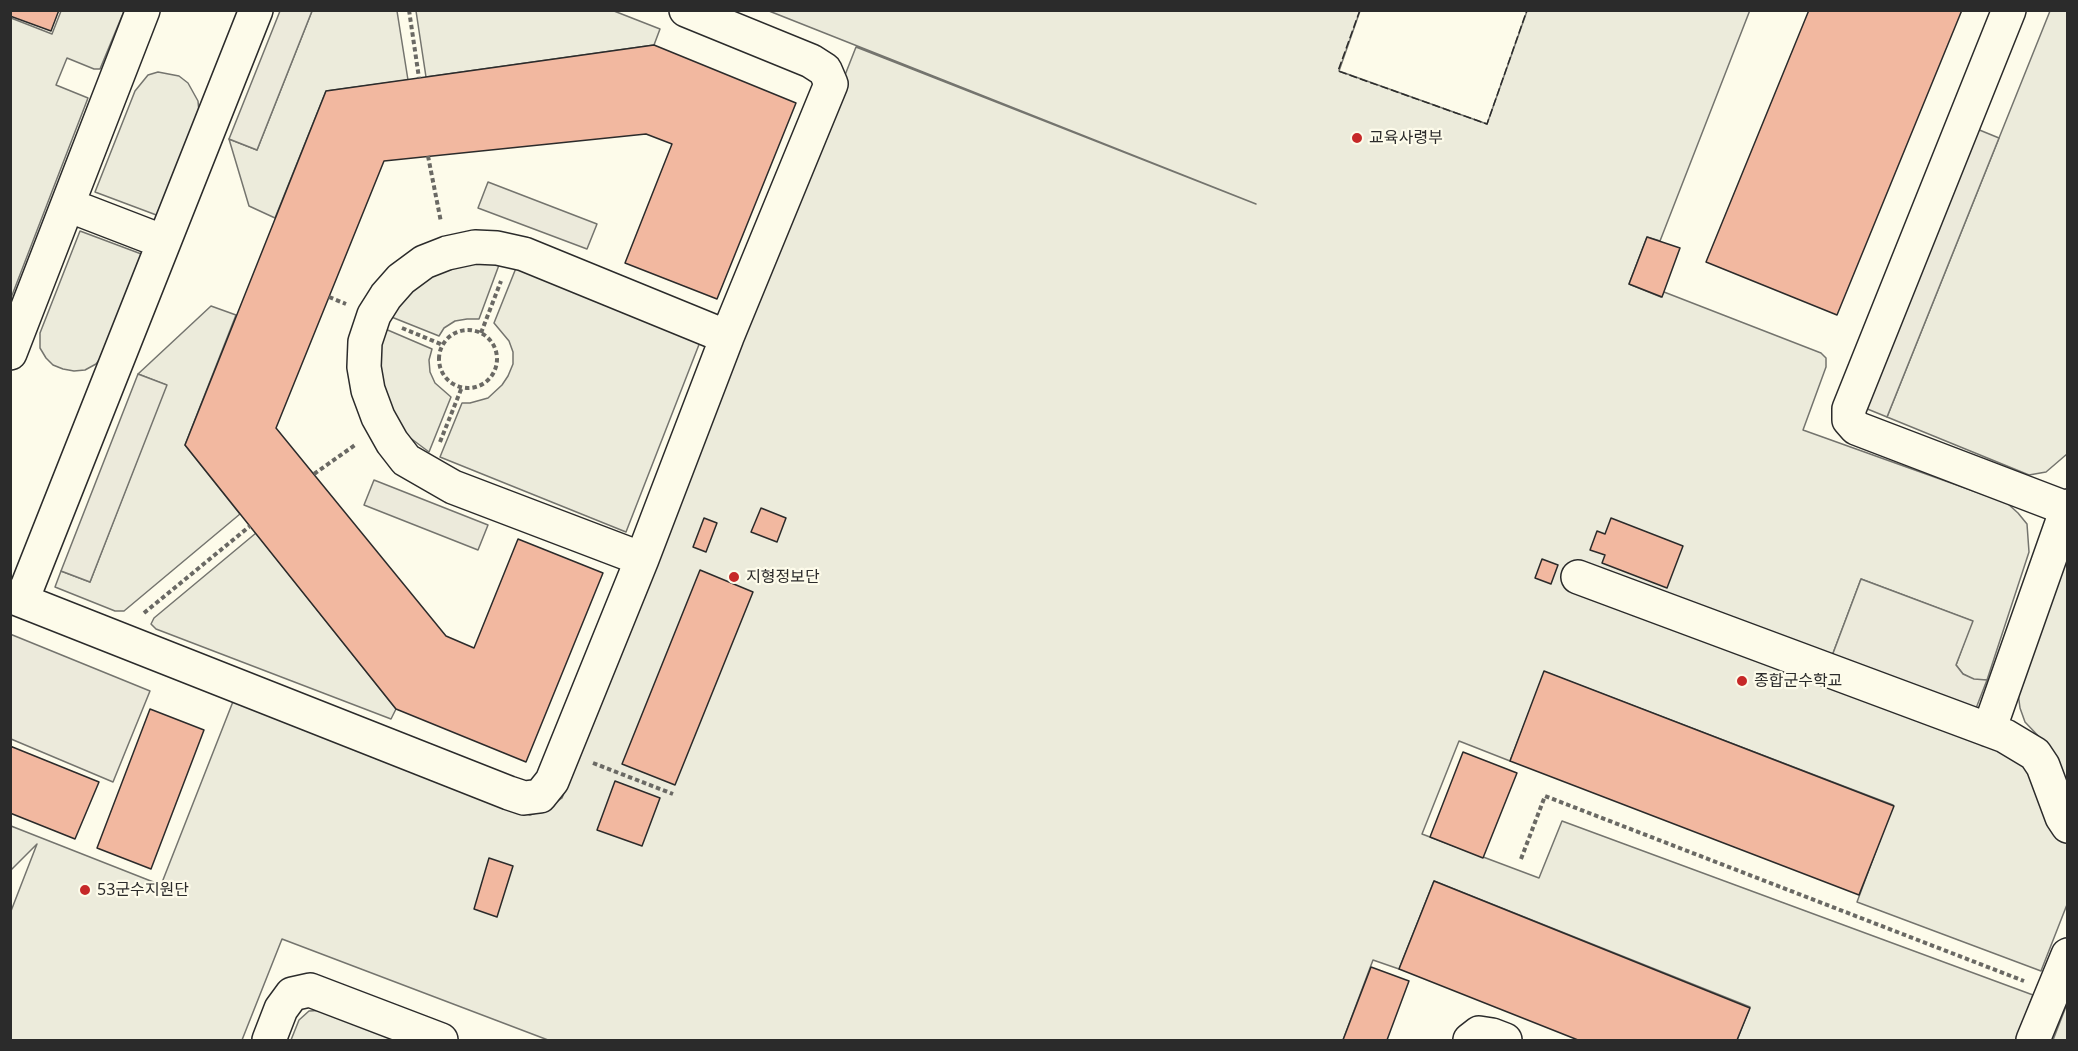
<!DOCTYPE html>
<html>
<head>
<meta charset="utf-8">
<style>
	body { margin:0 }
	#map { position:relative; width:2078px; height:1051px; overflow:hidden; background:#fdfbea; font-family:"Noto Sans",sans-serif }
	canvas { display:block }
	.frame { position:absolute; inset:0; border:12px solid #2b2b2b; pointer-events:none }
</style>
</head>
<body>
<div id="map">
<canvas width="2078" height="1051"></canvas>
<div class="frame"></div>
</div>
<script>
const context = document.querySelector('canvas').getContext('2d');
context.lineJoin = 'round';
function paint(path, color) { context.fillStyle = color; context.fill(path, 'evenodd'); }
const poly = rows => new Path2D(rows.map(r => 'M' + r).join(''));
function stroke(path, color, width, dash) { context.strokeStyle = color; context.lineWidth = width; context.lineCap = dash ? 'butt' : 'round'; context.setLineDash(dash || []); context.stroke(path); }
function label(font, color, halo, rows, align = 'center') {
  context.font = font + ' "Noto Sans","Noto Sans KR",sans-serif'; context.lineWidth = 4.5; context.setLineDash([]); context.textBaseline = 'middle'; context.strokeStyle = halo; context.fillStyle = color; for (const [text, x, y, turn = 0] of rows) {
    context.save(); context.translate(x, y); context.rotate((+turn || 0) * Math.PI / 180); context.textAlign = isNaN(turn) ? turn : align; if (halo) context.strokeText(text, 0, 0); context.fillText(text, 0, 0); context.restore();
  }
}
const green = poly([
	[1750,10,1660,241,1647,237,1629,284,1661,297,1664,292,1821,353,1826,358,1826,367,1803,430,2007,503,2018,513,2027,524,2029,552,1987,680,1974,680,1963,674,1956,665,1972,621,1861,579,1832,656,1998,746,2026,766,2067,841,2068,902,2041,971,1857,902,1893,805,1545,672,1510,761,1459,741,1422,834,1539,878,1562,821,2033,995,2016,1040,1737,1040,1750,1007,1434,881,1399,969,1373,960,1343,1040,548,1040,282,939,242,1040,11,1040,11,911,37,844,11,870,11,826,161,885,234,699,530,815,545,810,562,798,856,47,1256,204,769,11,1360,11,1339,71,1487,124,1527,11,1750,10],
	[61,11,124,11,100,69,94,69,67,58,56,85,88,98,11,298,11,18,52,34,61,11],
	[312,11,397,11,408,80,326,91,275,218,249,206,229,139,257,150,312,11],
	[416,11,614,11,660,29,654,45,426,77,416,11],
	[2050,11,2067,11,2067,454,2046,472,2029,475,1887,417,2050,11],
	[158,72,179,76,188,83,198,101,199,112,159,216,95,192,135,91,148,75,158,72],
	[80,231,144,255,103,355,96,364,85,370,74,371,63,369,53,365,46,358,40,348,40,333,80,231],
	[481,263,499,265,479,319,467,319,455,321,444,328,439,336,389,316,423,279,462,265,481,263],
	[516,268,700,342,626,532,440,457,462,403,470,403,488,398,502,385,508,376,513,364,513,352,509,341,494,323,516,268],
	[211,306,236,315,185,445,240,514,124,611,115,611,55,587,61,571,90,582,166,385,138,374,211,306],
	[383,328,432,349,429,360,430,372,435,383,451,397,429,452,409,437,397,422,378,368,383,328],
	[256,533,396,709,391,719,156,629,151,624,154,618,256,533],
	[2067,549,2067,793,2044,742,2025,722,2020,708,2018,693,2067,549],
	[2067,1004,2067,1040,2053,1040,2067,1004],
	[327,1010,405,1040,291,1040,299,1020,309,1011,327,1010]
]);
paint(green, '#ecebdb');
stroke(green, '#74746e', 1.5);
const parking = poly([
	[280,11,312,11,257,150,229,139,280,11],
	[1977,129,1999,138,1887,417,1865,408,1977,129],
	[488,182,597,224,587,249,478,208,488,182],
	[138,374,167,385,90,582,61,571,138,374],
	[374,480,488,525,478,550,364,505,374,480],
	[1861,579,1973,621,1956,665,1963,674,1974,679,1987,680,1975,711,1832,656,1861,579],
	[10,634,150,691,113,782,11,739,10,634]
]);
paint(parking, '#eceadb');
stroke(parking, '#74746e', 1.5);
const building = poly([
	[10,10,59,10,51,31,10,16,10,10],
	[1809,10,1962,10,1837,315,1706,262,1809,10],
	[654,45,796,103,717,299,625,263,672,144,646,134,384,161,276,428,446,636,474,648,518,539,603,573,526,762,396,709,185,445,326,91,654,45],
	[1647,237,1680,248,1662,297,1629,284,1647,237],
	[761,508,786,518,777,542,751,532,761,508],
	[704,518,717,523,706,552,693,547,704,518],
	[1611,518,1683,546,1667,588,1602,563,1605,555,1590,550,1597,531,1605,534,1611,518],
	[1542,559,1558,565,1551,584,1535,578,1542,559],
	[700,570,753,592,675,785,622,764,700,570],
	[1544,671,1894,806,1859,895,1510,761,1544,671],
	[150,709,204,730,151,869,97,848,150,709],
	[10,746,99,782,75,839,10,813,10,746],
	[1463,752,1517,773,1483,858,1430,837,1463,752],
	[615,781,660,798,642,846,597,830,615,781],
	[489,858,513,866,497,917,474,909,489,858],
	[1434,881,1750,1008,1737,1040,1578,1040,1399,969,1434,881],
	[1371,967,1409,981,1387,1040,1343,1040,1371,967]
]);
paint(building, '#f2b8a0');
stroke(building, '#2b2b2b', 1.5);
const minor = poly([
	[2009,10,1849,409,1849,420,1856,428,2068,509],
	[68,205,164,242],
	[10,353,143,10],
	[642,559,453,487,406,460,392,442,378,417,368,390,364,367,365,342,374,315,386,296,401,279,424,262,447,253,475,247,497,248,524,254,727,337],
	[1578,577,2005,736,2035,754,2043,766,2062,817,2068,826],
	[10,596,509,793,524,798,540,796,552,781,642,559,727,337,831,84,825,70,811,61,686,10],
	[22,600,256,10],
	[1989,730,2068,506],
	[269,1040,281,1009,292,994,310,990,441,1040],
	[1470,1040,1479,1033,1492,1035,1505,1040],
	[2033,1040,2068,955]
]);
stroke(minor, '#2b2b2b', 36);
stroke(poly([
	[409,10,419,78],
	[428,156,441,222],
	[329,297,346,304],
	[402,328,443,345],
	'439 359a29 29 0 1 1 58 0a29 29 0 1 1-58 0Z',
	[481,333,501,281],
	[440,442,462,387],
	[314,474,355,445],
	[144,613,250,526],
	[593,763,673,794],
	[1521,859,1545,796,2024,981]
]), '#6a6964', 4, [4.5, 3]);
stroke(minor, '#fdfbea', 33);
stroke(poly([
	[1360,10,1338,71,1487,124,1527,10]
]), '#2b2b2b', 1.5, [8, 3]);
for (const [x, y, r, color] of [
	[1357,138,6,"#c62828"],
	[734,577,6,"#c62828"],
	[1742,681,6,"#c62828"],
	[85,890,6,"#c62828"]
]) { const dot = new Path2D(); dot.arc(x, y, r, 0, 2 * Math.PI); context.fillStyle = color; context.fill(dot); stroke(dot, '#fdfbea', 2); }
label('16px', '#2b2b2b', '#fdfbea', [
	["교육사령부",1369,138],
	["지형정보단",746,577],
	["종합군수학교",1754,681],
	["53군수지원단",97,890]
], 'left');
</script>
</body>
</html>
